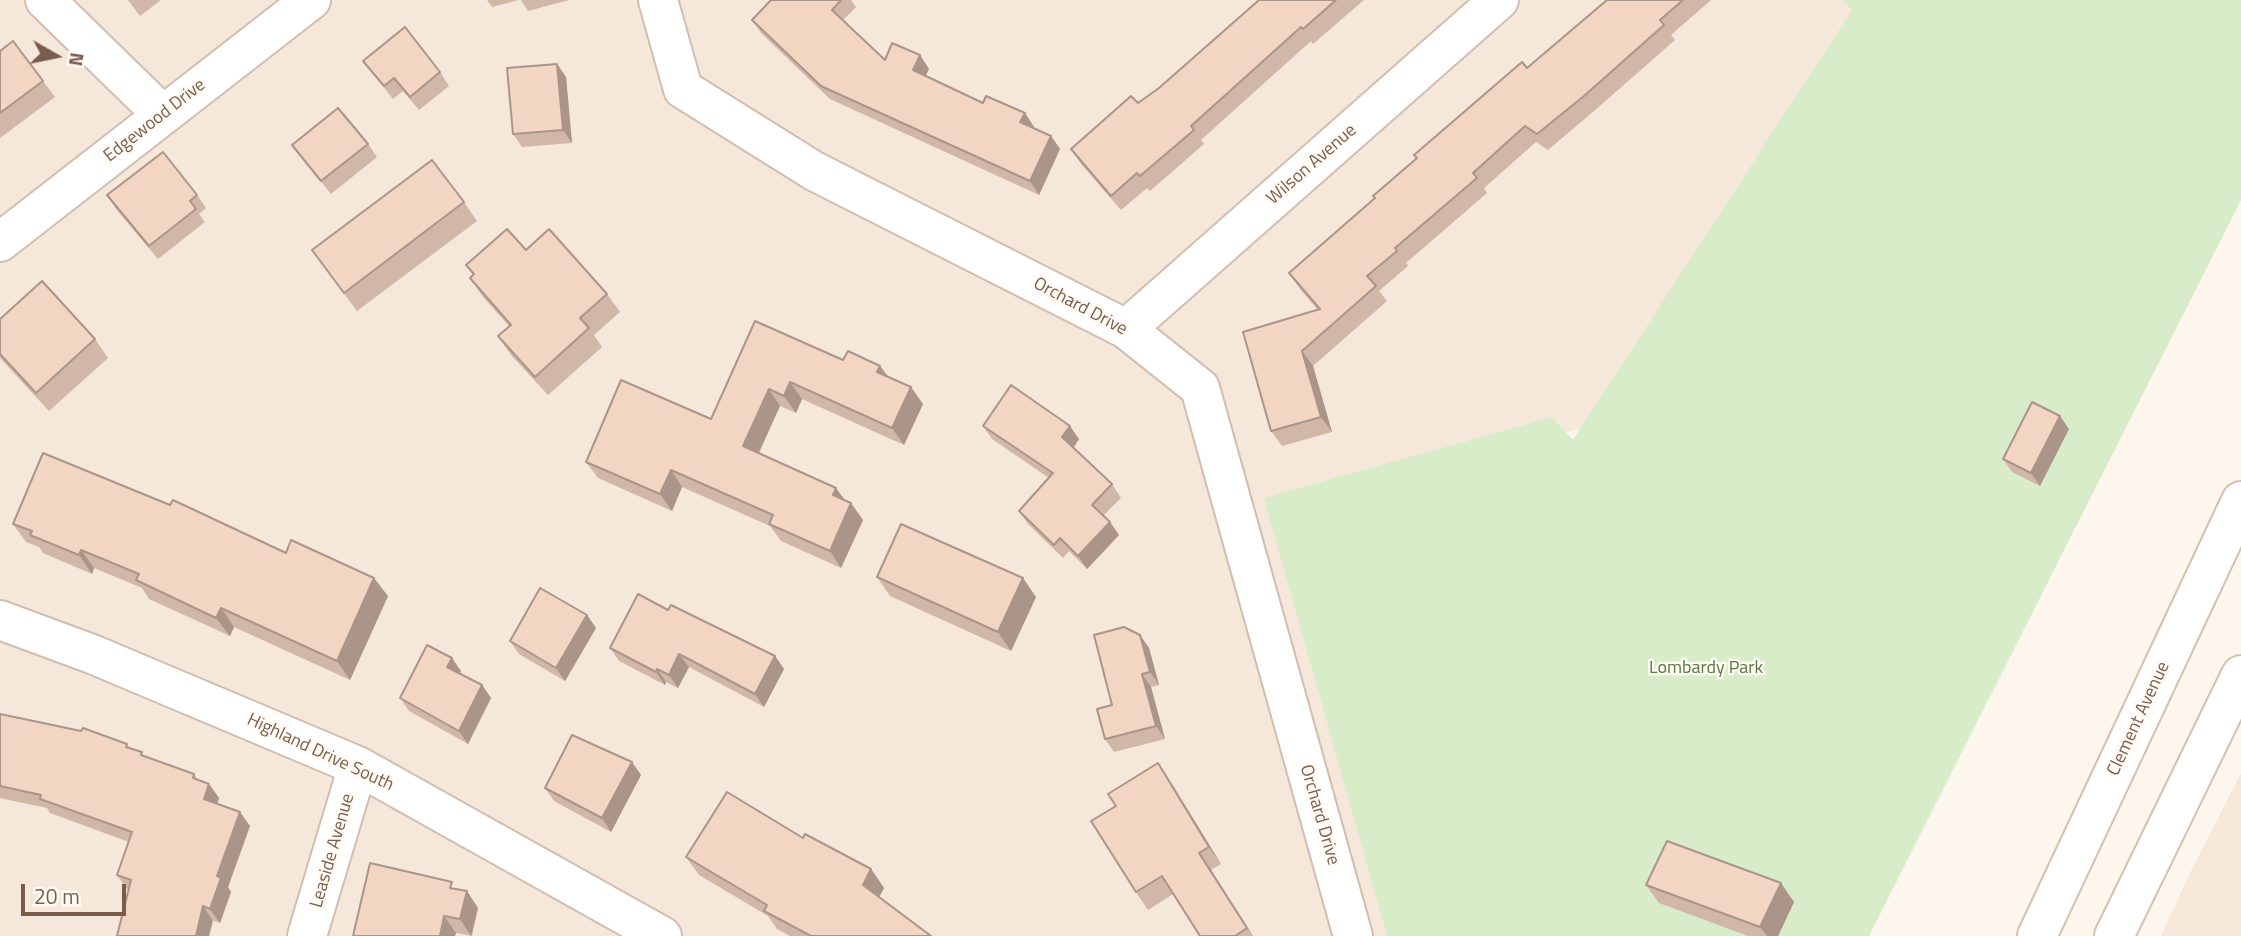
<!DOCTYPE html>
<html>
<head>
<meta charset="utf-8">
<style>
	body { margin:0 }
	#map { position:relative; width:2241px; height:936px; overflow:hidden; background:#fdf6ec; font-family:"Titillium Web",sans-serif }
	canvas { display:block }
	.north { position:absolute; left:21px; top:21px; width:70px; height:70px; -webkit-text-stroke:5px #fffaf3; paint-order:stroke; rotate:99deg; font-size:19px; font-weight:700; line-height:28px; text-align:center; color:#7a5c4d }
	.north::after { content:''; display:block; margin:auto; width:24px; height:32px; background:#7a5c4d; clip-path:polygon(50% 0,100% 100%,50% 72%,0 100%) }
	.scale { position:absolute; left:21px; top:884px; width:105px; height:32px; box-sizing:border-box; border:4px solid #7a5c4d; border-top:0; padding-left:9px; font-size:21px; line-height:24px; white-space:nowrap; color:#7a5c4d; -webkit-text-stroke:5px #fffaf3; paint-order:stroke }
</style>
</head>
<body>
<div id="map">
<canvas width="2241" height="936"></canvas>
<div class="north">N</div>
<div class="scale">20 m</div>
</div>
<script>
const context = document.querySelector('canvas').getContext('2d');
context.lineJoin = 'round';
function paint(path, color) { context.fillStyle = color; context.fill(path, 'evenodd'); }
const poly = rows => new Path2D(rows.map(r => 'M' + r).join(''));
function stroke(path, color, width, dash) { context.strokeStyle = color; context.lineWidth = width; context.lineCap = dash ? 'butt' : 'round'; context.setLineDash(dash || []); context.stroke(path); }
function label(font, color, halo, rows, align = 'center') {
  context.font = font + ' "Titillium Web",sans-serif'; context.lineWidth = 5; context.setLineDash([]); context.textBaseline = 'middle'; context.strokeStyle = halo; context.fillStyle = color; for (const [text, x, y, turn = 0] of rows) {
    context.save(); context.translate(x, y); context.rotate((+turn || 0) * Math.PI / 180); context.textAlign = isNaN(turn) ? turn : align; if (halo) context.strokeText(text, 0, 0); context.fillText(text, 0, 0); context.restore();
  }
}
paint(poly([
	[0,0,1864,0,1591,426,1270,508,1389,936,0,936],
	[2241,773,2241,936,2161,936,2190,873]
]), '#f5e8da');
paint(poly([
	[1843,0,2241,0,2241,200,1869,936,1387,936,1264,498,1552,417,1573,440,1852,10]
]), '#d8ecc9');
const street = poly([
	[45,0,163,115],
	[658,0,683,89,814,171,1126,329,1200,388,1353,936],
	[0,242,311,0],
	[1126,329,1499,0],
	[0,620,92,654,358,766,662,936],
	[307,936,358,766]
]);
const secondary = poly([
	[2037,936,2241,501],
	[2114,936,2241,675]
]);
stroke(street, '#d1beb0', 42);
stroke(secondary, '#d6c0b0', 42);
stroke(street, '#fff', 38);
stroke(secondary, '#fff', 38);
paint(poly([
	[128,0,161,0,140,16],
	[487,0,519,0,492,7],
	[521,0,569,0,528,11],
	[771,0,851,0,856,7,843,20,885,60,920,55,929,69,925,76,983,103,1025,113,1034,127,1033,128,1051,136,1060,149,1039,195,830,99,761,33,752,20],
	[1259,0,1364,0,1313,44,1311,41,1201,140,1204,144,1150,191,1147,188,1121,210,1081,164,1071,149,1159,88],
	[1607,0,1711,0,1671,35,1675,40,1594,111,1548,150,1536,142,1484,188,1487,193,1406,263,1408,266,1379,291,1387,301,1313,366,1332,432,1282,446,1271,431,1318,310,1300,289,1289,273],
	[0,51,43,81,55,97,0,138],
	[363,61,440,72,449,86,419,110,403,91,393,99],
	[557,64,566,77,572,143,522,147,513,134],
	[368,144,377,157,331,194,292,145],
	[107,195,197,195,206,208,199,214,205,222,158,259,116,209],
	[464,202,477,221,357,311,312,250],
	[526,250,607,294,620,312,594,335,602,347,548,395,511,355,498,336,509,326,483,297,470,278,473,275,466,265],
	[0,319,95,339,108,358,49,411,0,358],
	[755,321,843,360,880,366,887,376,923,404,904,445,802,399,796,413,780,406,759,453,836,488,845,500,863,520,841,568,781,541,770,526,682,487,672,511,598,478,586,462,711,419],
	[983,426,1079,439,1073,448,1112,484,1121,498,1103,516,1110,522,1119,535,1087,569,1069,551,1063,558,1028,524,1019,511,1049,478,992,439],
	[2069,429,2040,486,2012,472,2003,459],
	[13,524,286,553,388,596,350,680,234,627,230,636,149,599,142,588,94,568,92,574,43,553,39,547,26,542],
	[877,577,1036,597,1011,651,890,596],
	[668,610,775,656,784,669,764,707,689,667,678,688,666,682,665,685,619,661,610,648],
	[587,615,596,628,565,681,519,654,510,641],
	[1140,635,1149,648,1159,685,1151,687,1165,739,1114,752,1105,739,1112,705],
	[461,671,459,673,482,685,491,698,468,744,409,711,400,698],
	[0,714,127,744,130,748,144,756,194,774,198,780,209,784,219,798,218,804,250,826,228,887,231,892,220,923,127,889,117,875,129,842,50,813,47,808,0,798],
	[641,775,611,832,554,801,545,788],
	[1170,781,1221,864,1211,870,1253,936,1200,936,1173,894,1148,910,1136,892],
	[803,838,871,869,884,888,879,897,931,936,790,936,777,929,768,916,699,875,686,857],
	[1646,885,1794,902,1778,936,1748,936,1659,903],
	[457,889,478,908,472,936,456,933,455,936,353,936]
]), '#d1b7a8');
paint(poly([
	[920,55,929,69,922,84,913,70],
	[557,64,566,77,572,143,563,130],
	[1025,113,1034,127,1029,135,1020,122],
	[1051,136,1060,149,1039,195,1030,181],
	[1302,351,1313,366,1332,432,1321,417],
	[880,366,892,382,877,372],
	[790,382,802,399,796,413,784,396],
	[911,387,923,404,904,445,892,428],
	[769,389,780,406,754,463,743,446],
	[2060,416,2069,429,2040,486,2031,473],
	[1070,426,1079,439,1072,450,1062,437],
	[671,470,682,487,672,511,660,494],
	[836,488,848,505,833,495],
	[851,503,863,520,841,568,830,551],
	[1110,522,1119,535,1087,569,1078,556],
	[81,550,94,568,92,574,79,555],
	[374,578,388,596,350,680,337,661],
	[1023,578,1036,597,1011,651,998,632],
	[221,608,234,627,230,636,216,618],
	[587,615,596,628,565,681,556,668],
	[1140,635,1149,648,1159,685,1150,672],
	[679,654,689,667,678,688,669,675],
	[775,656,784,669,764,707,755,694],
	[452,658,461,671,456,680,447,667],
	[657,669,666,682,665,685,656,672],
	[1142,674,1151,687,1165,739,1156,726],
	[482,685,491,698,468,744,459,731],
	[632,762,641,775,611,832,602,818],
	[1158,763,1170,781,1221,864,1209,847],
	[209,784,219,798,214,813,204,799],
	[240,812,250,826,228,887,231,892,220,923,210,909,217,876],
	[1199,853,1211,870,1253,936,1247,928],
	[871,869,884,888,876,903,863,885],
	[1781,883,1794,902,1778,936,1767,936,1760,927],
	[467,891,478,908,471,936,460,919],
	[203,906,213,921,209,936,196,936],
	[444,916,456,933,455,936,440,936]
]), '#aa9588');
const building = poly([
	[771,0,841,0,832,10,885,60,892,43,920,55,913,70,983,103,986,96,1025,113,1020,122,1051,136,1030,181,821,86,752,20,771,0],
	[1259,0,1336,0,1303,29,1301,27,1191,126,1194,130,1140,176,1137,173,1111,196,1071,149,1131,96,1138,103,1159,88,1259,0],
	[1607,0,1683,0,1660,20,1664,25,1584,96,1537,134,1525,126,1473,173,1477,178,1395,248,1397,251,1367,276,1376,286,1302,351,1321,417,1271,431,1243,332,1320,309,1289,273,1375,198,1373,196,1417,158,1414,155,1522,62,1527,68,1607,0],
	[405,27,440,72,410,97,394,78,384,86,363,61,405,27],
	[13,41,43,81,0,113,0,51,13,41],
	[557,64,563,130,513,134,507,68,557,64],
	[338,108,368,144,321,181,292,145,338,108],
	[163,152,197,195,190,201,196,209,149,246,107,195,163,152],
	[432,160,464,202,344,293,312,250,432,160],
	[507,229,526,250,549,229,607,294,580,318,589,328,535,377,498,336,511,325,470,278,474,274,466,265,507,229],
	[42,281,95,339,36,393,0,354,0,319,42,281],
	[755,321,843,360,848,351,880,366,877,372,911,387,892,428,790,382,784,396,769,389,743,446,836,488,833,495,851,503,830,551,769,524,773,515,671,470,660,494,586,462,621,380,711,419,755,321],
	[1011,385,1070,426,1062,437,1112,484,1092,505,1110,522,1078,556,1060,538,1054,545,1019,511,1053,473,983,426,1011,385],
	[2032,402,2060,416,2031,473,2003,459,2032,402],
	[43,453,170,505,173,500,286,553,291,540,374,578,337,661,221,608,216,618,136,580,139,574,81,550,79,555,30,535,32,531,13,524,43,453],
	[901,524,1023,578,998,632,877,577,901,524],
	[540,588,587,615,556,668,510,641,540,588],
	[638,594,668,610,671,605,775,656,755,694,679,654,669,675,657,669,656,672,610,648,638,594],
	[1124,627,1140,635,1150,672,1142,674,1156,726,1105,739,1097,709,1112,705,1094,635,1124,627],
	[427,645,452,658,447,667,482,685,459,731,400,698,427,645],
	[0,714,81,731,83,728,127,744,126,747,142,752,141,755,194,774,193,778,209,784,204,799,240,812,217,876,221,878,210,909,203,906,196,936,117,936,131,880,117,875,132,832,40,799,41,795,0,786,0,714],
	[572,735,632,762,602,818,545,788,572,735],
	[1158,763,1209,847,1199,853,1247,928,1235,936,1200,936,1162,876,1136,892,1091,821,1116,806,1108,794,1158,763],
	[727,792,803,838,805,834,871,869,863,885,931,936,811,936,764,911,767,905,686,857,727,792],
	[1667,841,1781,883,1760,927,1646,885,1667,841],
	[370,863,452,882,450,888,467,891,460,919,444,916,440,936,353,936,370,863]
]);
paint(building, '#f3d5c3');
stroke(building, '#aa9588', 2);
label('18px', '#7a5c4d', '#fffaf3', [
	["Edgewood Drive",155,121,-38],
	["Wilson Avenue",1312,165,-41],
	["Orchard Drive",1080,307,28],
	["Clement Avenue",2139,719,-65],
	["Highland Drive South",320,753,25],
	["Orchard Drive",1319,815,74],
	["Leaside Avenue",333,851,-74]
]);
label('18px', '#537a41', '#fffaf3', [
	["Lombardy Park",1706,669]
]);
</script>
</body>
</html>
